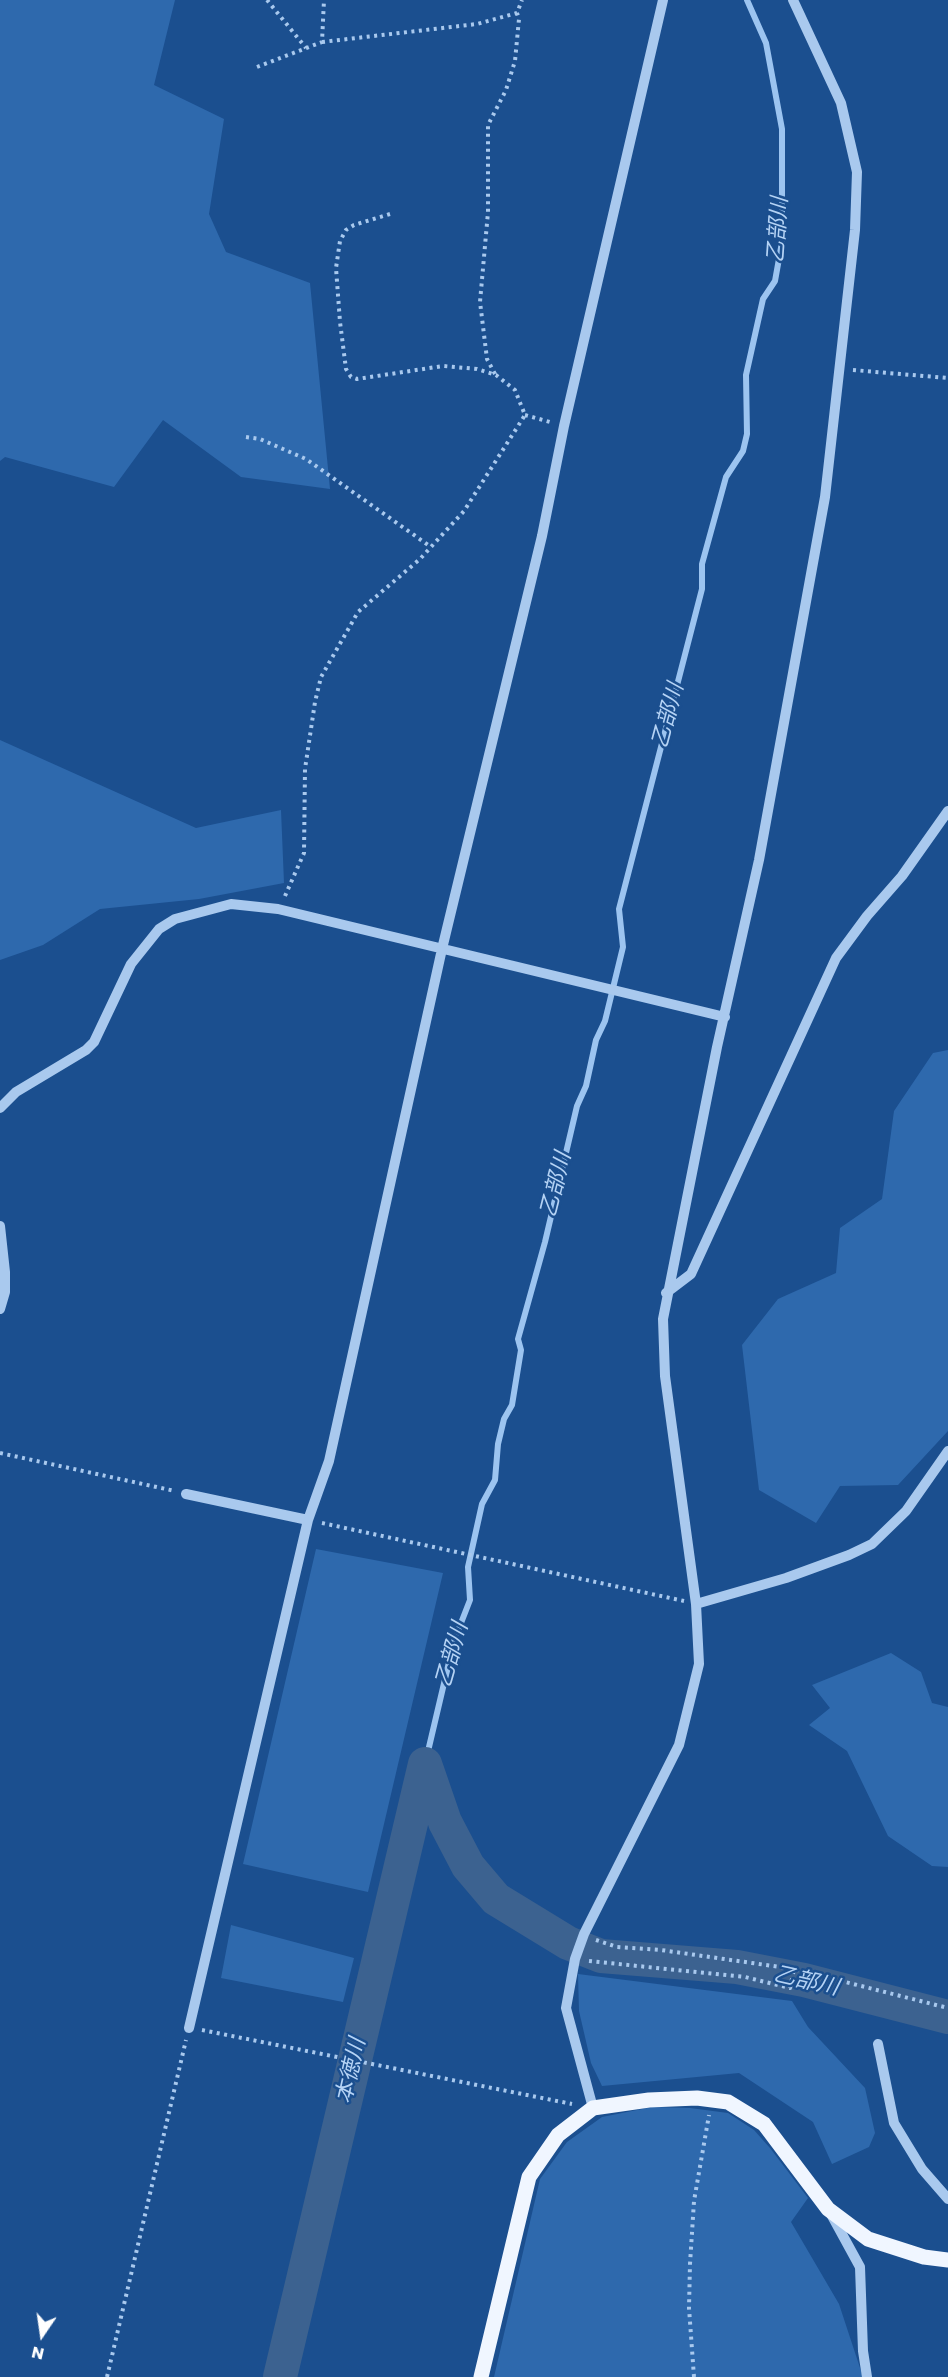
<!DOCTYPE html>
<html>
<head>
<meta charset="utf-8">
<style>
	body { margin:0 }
	#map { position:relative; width:948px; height:2377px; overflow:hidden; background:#1b4f8f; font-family:Poppins,sans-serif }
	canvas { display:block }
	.north { position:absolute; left:12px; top:2305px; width:60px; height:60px; -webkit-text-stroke:4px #1b4f8f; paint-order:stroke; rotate:193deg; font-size:16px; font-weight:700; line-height:24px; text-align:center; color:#fff }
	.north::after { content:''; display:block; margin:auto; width:21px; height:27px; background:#fff; clip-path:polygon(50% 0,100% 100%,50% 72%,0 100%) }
</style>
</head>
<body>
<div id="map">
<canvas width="948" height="2377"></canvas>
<div class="north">N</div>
</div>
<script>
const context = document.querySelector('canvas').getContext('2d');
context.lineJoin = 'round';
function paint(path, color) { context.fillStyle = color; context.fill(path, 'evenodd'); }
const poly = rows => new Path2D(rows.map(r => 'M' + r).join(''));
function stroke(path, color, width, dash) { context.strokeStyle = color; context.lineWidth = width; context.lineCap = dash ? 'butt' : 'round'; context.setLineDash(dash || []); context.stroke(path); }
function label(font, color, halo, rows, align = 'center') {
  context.font = font + ' Poppins,"Noto Sans JP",sans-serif'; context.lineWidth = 5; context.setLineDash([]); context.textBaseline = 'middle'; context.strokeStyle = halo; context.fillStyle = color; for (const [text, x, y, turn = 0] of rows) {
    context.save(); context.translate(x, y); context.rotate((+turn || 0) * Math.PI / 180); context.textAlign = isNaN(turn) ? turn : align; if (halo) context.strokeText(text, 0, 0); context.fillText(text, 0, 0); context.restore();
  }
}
paint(poly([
	[0,0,175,0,154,85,224,119,209,214,226,252,310,283,330,489,241,477,163,420,114,487,5,457,0,461],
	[0,740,196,828,281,810,284,883,199,899,100,909,43,945,0,960],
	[948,1050,948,1431,898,1485,840,1486,816,1523,759,1490,742,1345,778,1299,836,1273,840,1228,882,1199,894,1111,933,1053],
	[316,1549,443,1573,368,1892,243,1864],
	[891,1653,921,1672,932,1703,948,1707,948,1867,932,1866,888,1836,847,1751,809,1725,830,1708,812,1685],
	[231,1925,354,1958,343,2002,221,1978],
	[578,1974,792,2001,808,2027,865,2088,875,2133,869,2147,832,2164,813,2122,739,2073,602,2086,591,2063,579,2011],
	[652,2107,690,2108,728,2113,754,2130,770,2148,808,2198,791,2222,839,2304,863,2377,494,2377,540,2179,567,2142,602,2117]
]), '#2e69ad');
stroke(poly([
	[425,1764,454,1641,470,1600,468,1567,482,1504,495,1480,498,1444,504,1419,512,1405,521,1350,518,1339,545,1242,577,1106,586,1086,596,1040,605,1021,623,947,619,909,702,589,702,564,726,477,743,451,747,434,746,375,763,299,775,281,782,242,782,129,766,43,747,0]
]), '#9cc4f0', 6);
stroke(poly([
	[425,1764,445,1822,468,1866,496,1899,568,1943,601,1956,737,1967,804,1980,948,2017],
	[280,2377,425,1764]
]), '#3c6290', 34);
stroke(poly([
	[267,0,306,48],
	[322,42,477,24,517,13,522,0],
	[257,67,322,42,324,0],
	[390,214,354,225,346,230,340,241,336,268,340,322,346,369,351,377,357,379,443,366,477,369,496,375,515,390,525,415],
	[853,370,948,378],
	[495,374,487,359,480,302,488,212,488,125,506,90,515,61,519,19,517,13],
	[525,415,550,422],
	[246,437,260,439,306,459,431,547],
	[285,896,304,853,305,769,315,702,321,677,358,612,420,559,464,511,525,415],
	[0,1453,175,1491],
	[322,1523,684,1601],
	[596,1940,617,1947,661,1950,794,1969,948,2008],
	[589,1961,745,1977,790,1988,794,1969],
	[202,2030,572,2104],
	[107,2377,186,2040],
	[694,2377,689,2308,690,2264,694,2201,709,2115]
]), '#a9c9ee', 4, [3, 4.5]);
stroke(poly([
	[0,1108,16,1092,86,1050,94,1042,131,964,159,929,175,919,231,904,278,909,725,1017],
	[0,1226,5,1272,5,1292,0,1309],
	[666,1293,691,1274,836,958,867,916,902,876,948,811],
	[186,1494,308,1520],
	[696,1604,786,1578,849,1555,872,1544,906,1511,948,1451],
	[189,2028,308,1520,329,1461,442,949,542,536,564,426,663,0],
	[878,2044,894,2123,922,2169,948,2199],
	[593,2108,566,2008,575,1959,584,1934,679,1745,699,1664,696,1604,665,1376,663,1319,717,1047,759,860,825,497,855,230,857,172,841,103,793,0],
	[831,2214,860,2267,863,2351,867,2377]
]), '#a9c9ee', 10);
stroke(poly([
	[481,2377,529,2177,558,2135,593,2108,649,2100,697,2098,728,2102,764,2124,828,2209,868,2239,924,2257,948,2260]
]), '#f0f6ff', 15);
label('italic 22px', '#b5d3f5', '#1b4f8f', [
	["乙部川",779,230,-86],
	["乙部川",669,716,-75],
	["乙部川",557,1185,-76],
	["乙部川",453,1655,-74],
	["乙部川",806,1982,13],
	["本徳川",352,2071,-77]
]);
</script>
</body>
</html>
